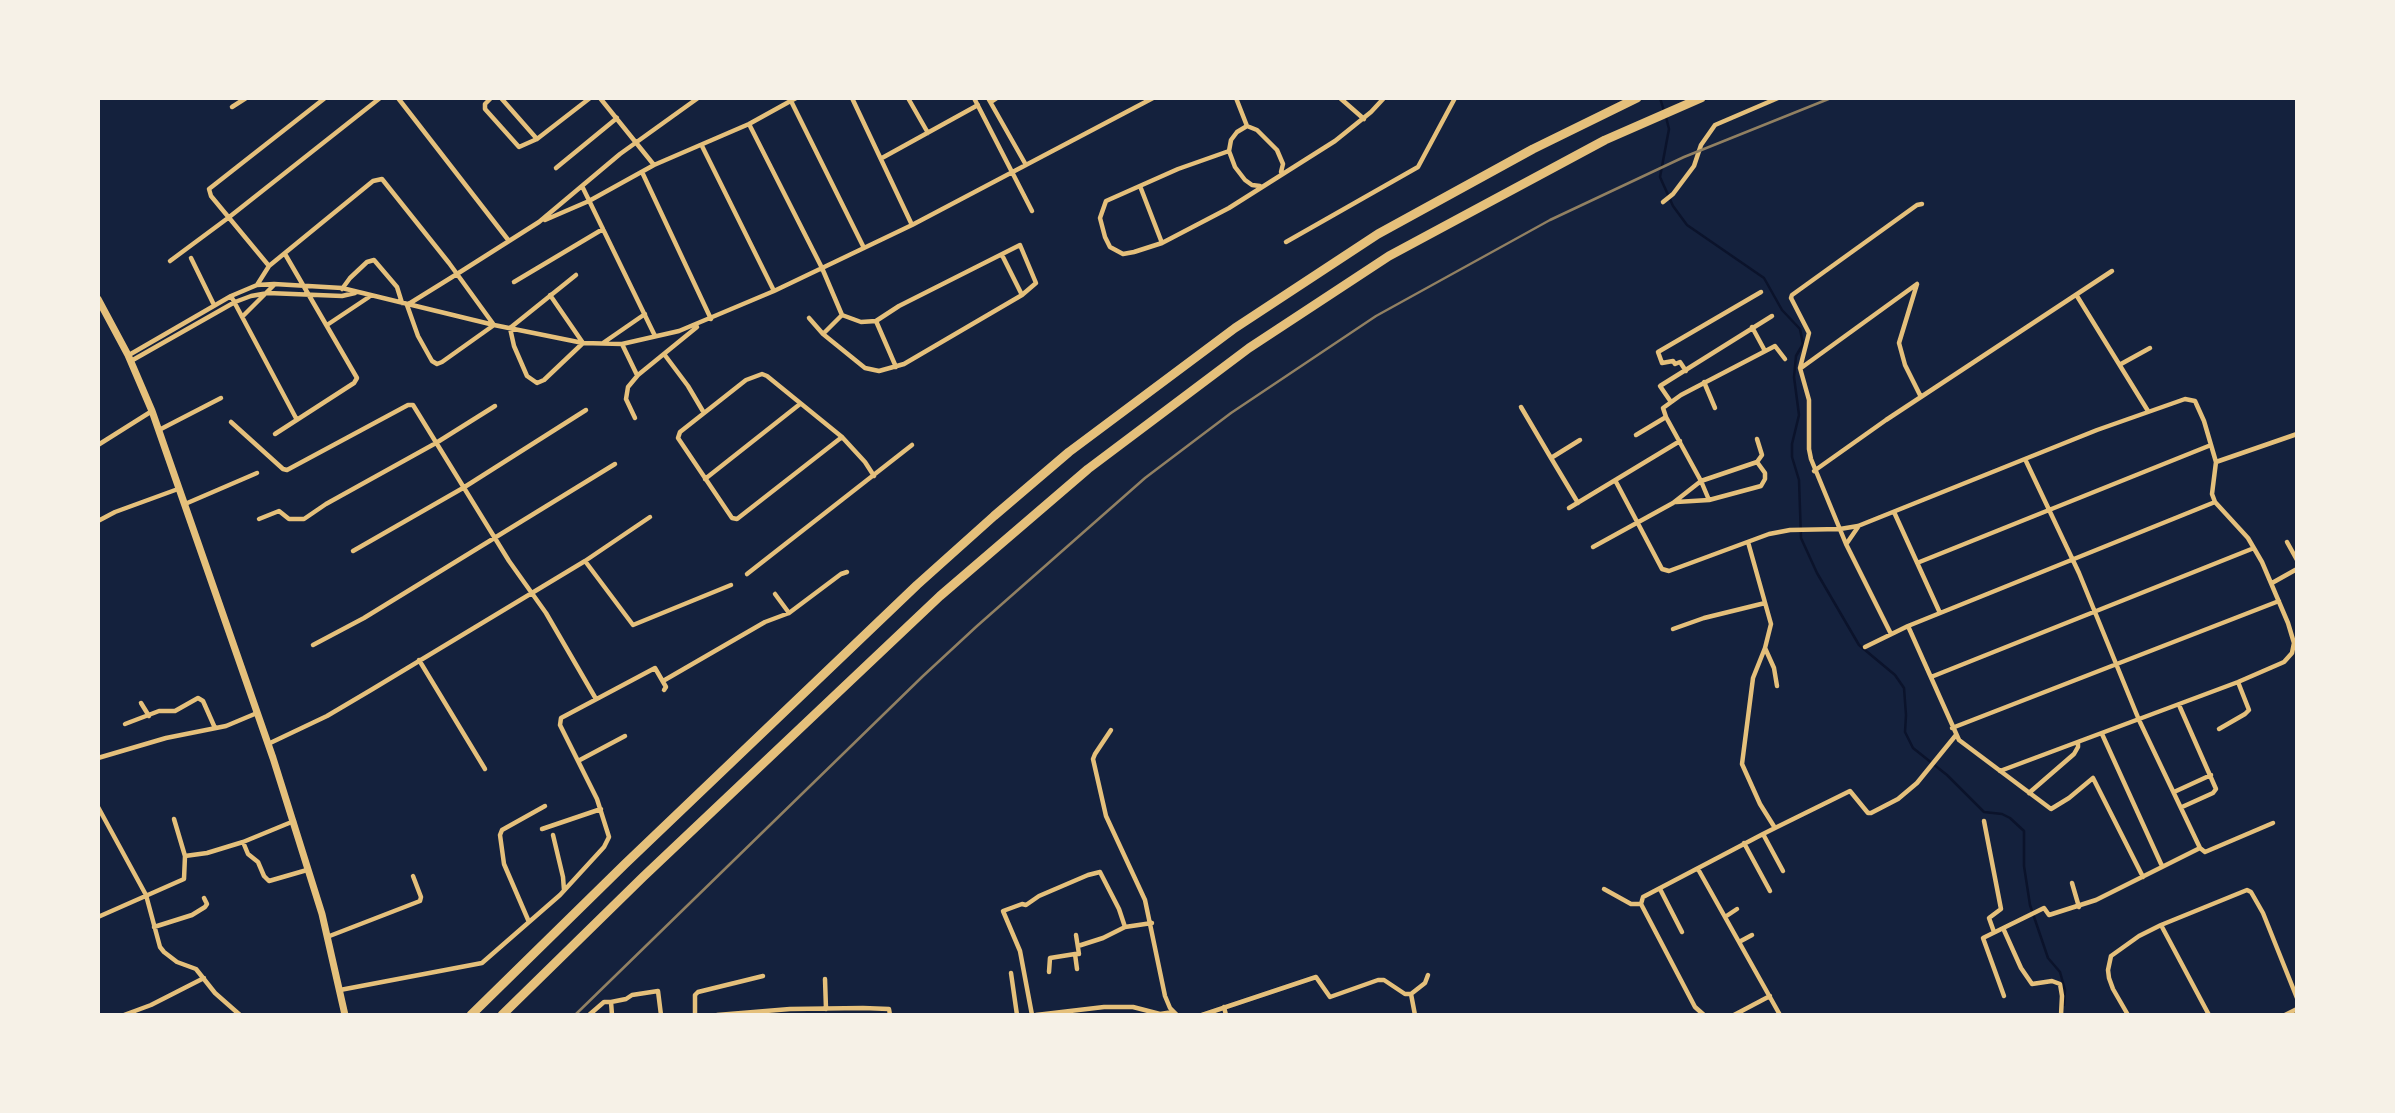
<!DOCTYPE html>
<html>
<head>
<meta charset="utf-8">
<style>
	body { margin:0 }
	#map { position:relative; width:2395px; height:1113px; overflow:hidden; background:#14213d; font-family:Karla,sans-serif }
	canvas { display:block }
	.frame { position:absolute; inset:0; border:100px solid #f6f1e7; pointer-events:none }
</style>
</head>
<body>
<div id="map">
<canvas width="2395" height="1113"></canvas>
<div class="frame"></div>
</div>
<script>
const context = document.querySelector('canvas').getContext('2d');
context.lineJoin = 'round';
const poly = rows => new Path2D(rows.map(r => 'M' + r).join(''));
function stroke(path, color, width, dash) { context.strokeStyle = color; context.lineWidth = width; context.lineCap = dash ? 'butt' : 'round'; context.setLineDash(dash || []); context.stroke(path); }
stroke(poly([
	[1660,98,1664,111],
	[1666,117,1669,129,1660,177,1673,206,1687,225,1764,278,1782,310,1800,329,1803,344,1796,356,1794,377,1799,415,1792,444,1792,457,1799,480,1801,538,1817,573,1859,645,1895,675,1904,688,1906,715,1905,732,1913,748,1947,775,1984,812,2002,814,2010,818,2024,831,2024,866,2030,905,2048,958,2060,972,2065,990,2064,1005]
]), '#0b132b', 2.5);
stroke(poly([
	[398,98,509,241],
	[491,98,485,104,485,109,519,147,537,139,590,98],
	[501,98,537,139],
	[600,98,654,165],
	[852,98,912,225],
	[908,98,928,133],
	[974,98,1032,211],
	[988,98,1026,165],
	[1236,98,1247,126,1257,130,1277,150,1283,164,1281,172],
	[1340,98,1364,119],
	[791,101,864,248],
	[991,102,997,98],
	[232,107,246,98],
	[749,124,822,268,842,315,861,322,876,321,899,306,1020,245,1036,283,1022,295,904,364,879,371,865,368,823,334,842,315],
	[1247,126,1237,132,1231,140,1229,151,1235,167,1245,180,1252,185,1260,186],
	[702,146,774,291],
	[1229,151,1178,169,1106,201,1100,218,1105,237,1110,247,1123,254,1134,252,1162,243,1229,208,1335,141,1371,112,1384,98],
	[882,158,978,105],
	[556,168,617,118],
	[642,172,711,319],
	[582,186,655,336],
	[1140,186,1162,243],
	[1663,202,1673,194,1694,166,1701,145,1715,125,1778,98],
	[545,220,589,201,654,165,749,124,796,98],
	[1286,242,1418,167,1455,98],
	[1002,255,1022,295],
	[191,258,214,305],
	[170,261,228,218,380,98],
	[269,266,211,196,209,189,325,98],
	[514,282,603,229],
	[1917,284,1899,343,1905,365,1921,397],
	[257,285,269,266,373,181,382,179,449,263,457,274,494,325,442,362,437,364,432,361,418,336,407,305,457,274,539,222,620,154,698,98],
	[342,289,350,278,367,262,374,260,397,287,402,303],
	[550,295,583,343,544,380,537,383,527,376,514,346,510,328,576,275],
	[231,296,297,420],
	[2077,296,2148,411],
	[242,317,274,285],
	[809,318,823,334],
	[876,321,896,367],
	[327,325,369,297],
	[1752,327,1765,351],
	[603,343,645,314],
	[622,344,637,375],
	[664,354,688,386,704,413],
	[129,355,231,296,257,285,274,284,342,288,494,325,583,343,622,344,679,331,774,291,912,225,1153,98],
	[131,361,235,302,251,296,268,293,342,296,355,293],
	[2121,364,2150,348],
	[1801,368,1917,284],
	[1686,371,1680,362,1675,364,1673,361,1662,363,1658,352,1761,292],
	[1704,382,1715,408],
	[1671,402,1660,386,1772,316],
	[1521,407,1551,458,1580,440],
	[1666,417,1663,408,1681,395,1775,346,1785,359],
	[635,418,626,399,628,387,638,375,697,327],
	[231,422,283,469,287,470,408,405,413,405,509,561,546,613,596,699],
	[159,430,221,398],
	[275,434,354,383,357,378,285,254],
	[1636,435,1666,417,1701,481,1709,500],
	[842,437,737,519,732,518,678,438,680,432,746,380,762,374,767,376,842,437,865,462,874,476],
	[98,445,152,411],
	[1551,458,1578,503],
	[2025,459,2079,573,2139,720,2200,848],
	[1757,462,1762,455,1757,439],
	[2216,462,2297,434],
	[1814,471,1886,420,2112,271],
	[705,479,800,404],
	[1615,480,1662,569,1669,571,1769,534,1790,530,1840,529,1858,526,2097,430,2185,399,2195,401,2204,421,2216,462,2212,494,2215,502,2248,538,2262,562,2288,623,2294,643,2292,653,2284,662,2238,682,2000,771],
	[1676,502,1709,500,1761,486,1765,479,1765,473,1757,462],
	[185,504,257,473],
	[1569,508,1680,441],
	[1894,512,1940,613],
	[259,519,279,511,289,519,304,519,326,504,436,443,495,406],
	[98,521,115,512,178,489],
	[1748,542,1771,624,1765,648,1753,678,1742,764,1760,804,1775,828,1850,791,1868,813,1871,813,1898,799,1917,783,1956,735],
	[2287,542,2297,560],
	[1847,543,1858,527],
	[1593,547,1673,503,1701,481,1757,462],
	[353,551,463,488,586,410],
	[585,561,633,625,731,585],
	[1917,563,2211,445],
	[747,574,912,445],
	[2272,583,2297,569],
	[775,594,789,613],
	[1908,626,1959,740,2051,809,2069,798,2093,778,2143,877],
	[1673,629,1704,618,1765,603],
	[1891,634,1846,544,1811,459,1809,449,1809,400,1800,368,1809,333,1791,298,1792,295,1917,205,1922,204],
	[313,645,364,618,615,464],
	[1865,647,1908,626,2215,502],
	[1765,648,1774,668,1777,686],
	[419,660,485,769],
	[1931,677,2254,548],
	[663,681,765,622,789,613,841,574,847,572],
	[141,703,149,716],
	[2179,705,2216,789,2213,793,2182,807],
	[125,724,159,711,175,711,198,698,203,701,215,728],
	[1952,728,2279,601],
	[2219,729,2245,714,2249,710,2238,682],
	[1111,730,1095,754,1093,759,1106,816,1145,900,1165,996,1170,1008,1177,1015],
	[2102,734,2162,866],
	[268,744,327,716,371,690,585,561,650,517],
	[98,758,166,738,226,726,257,713],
	[578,761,625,736],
	[2174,792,2211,775],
	[2029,793,2074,754,2078,747,2078,742],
	[98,807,146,895,160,947,164,952,177,962,196,969,215,993,240,1015],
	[1984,821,2001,909,1989,918,1994,932],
	[1775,828,1763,834,1783,871],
	[542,829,601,809],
	[553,835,563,877,564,890],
	[243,842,248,854,258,862,264,876,269,881,307,870],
	[1744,843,1770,891],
	[185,856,207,853,243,842,294,821],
	[1698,869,1780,1015],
	[2072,883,2079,907],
	[1604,889,1631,904,1641,904],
	[1660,889,1682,932],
	[1641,904,1643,897,1763,834],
	[1641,904,1695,1007,1704,1015],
	[98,917,184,879,185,856,174,819],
	[1725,917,1737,909],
	[529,922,504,864,500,835,502,830,545,806],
	[2161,925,2209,1015],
	[154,927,192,915,205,907,207,904,204,898],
	[2003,928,2021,968,2032,984,2052,981,2060,984,2062,996,2061,1015],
	[1076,935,1079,954,1075,954,1077,969],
	[327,937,420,901,421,897,413,876],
	[1739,942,1752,935],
	[1078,946,1103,938,1125,927,1152,923],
	[1049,972,1050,958,1075,954],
	[1011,973,1017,1015],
	[825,979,826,1009],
	[340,990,482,963,560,895,604,847,609,837,597,799,560,725,561,718,655,668,666,687,664,690],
	[1411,994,1425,983,1428,975],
	[2004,996,1983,938,2044,908,2049,915,2096,900,2200,848,2205,852,2273,823],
	[611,1002,626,999,632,995,658,991,661,1015],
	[1224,1007,1226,1015],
	[124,1015,151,1005,204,978],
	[589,1015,604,1002,611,1002,612,1015],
	[695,1015,695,995,698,992,763,976],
	[717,1015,790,1009,863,1008,889,1009,890,1015],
	[1032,1015,1020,951,1003,911,1022,904,1026,905,1039,896,1088,875,1100,872,1119,909,1125,927],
	[1036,1015,1104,1007,1133,1007,1160,1014,1173,1012],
	[1202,1015,1316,977,1330,997,1378,980,1384,980,1405,994,1411,994,1415,1015],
	[1734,1015,1770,996],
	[2128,1015,2113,989,2109,978,2108,970,2111,956,2139,936,2161,925,2247,890,2251,892,2263,913,2297,998],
	[2285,1015,2297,1009]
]), '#e5c07b', 4.5);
stroke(poly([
	[98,299,128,355,152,411,273,758,322,914,345,1015]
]), '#e5c07b', 7);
stroke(poly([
	[471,1015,625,864,917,585,994,516,1069,452,1235,328,1378,234,1533,149,1637,98],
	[502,1015,643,877,940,596,1088,469,1249,348,1389,256,1605,140,1701,98]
]), '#e5c07b', 9);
stroke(poly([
	[575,1015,923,676,977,626,1145,478,1231,413,1376,316,1550,220,1684,157,1831,98]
]), '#918062', 2.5);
</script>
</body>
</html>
